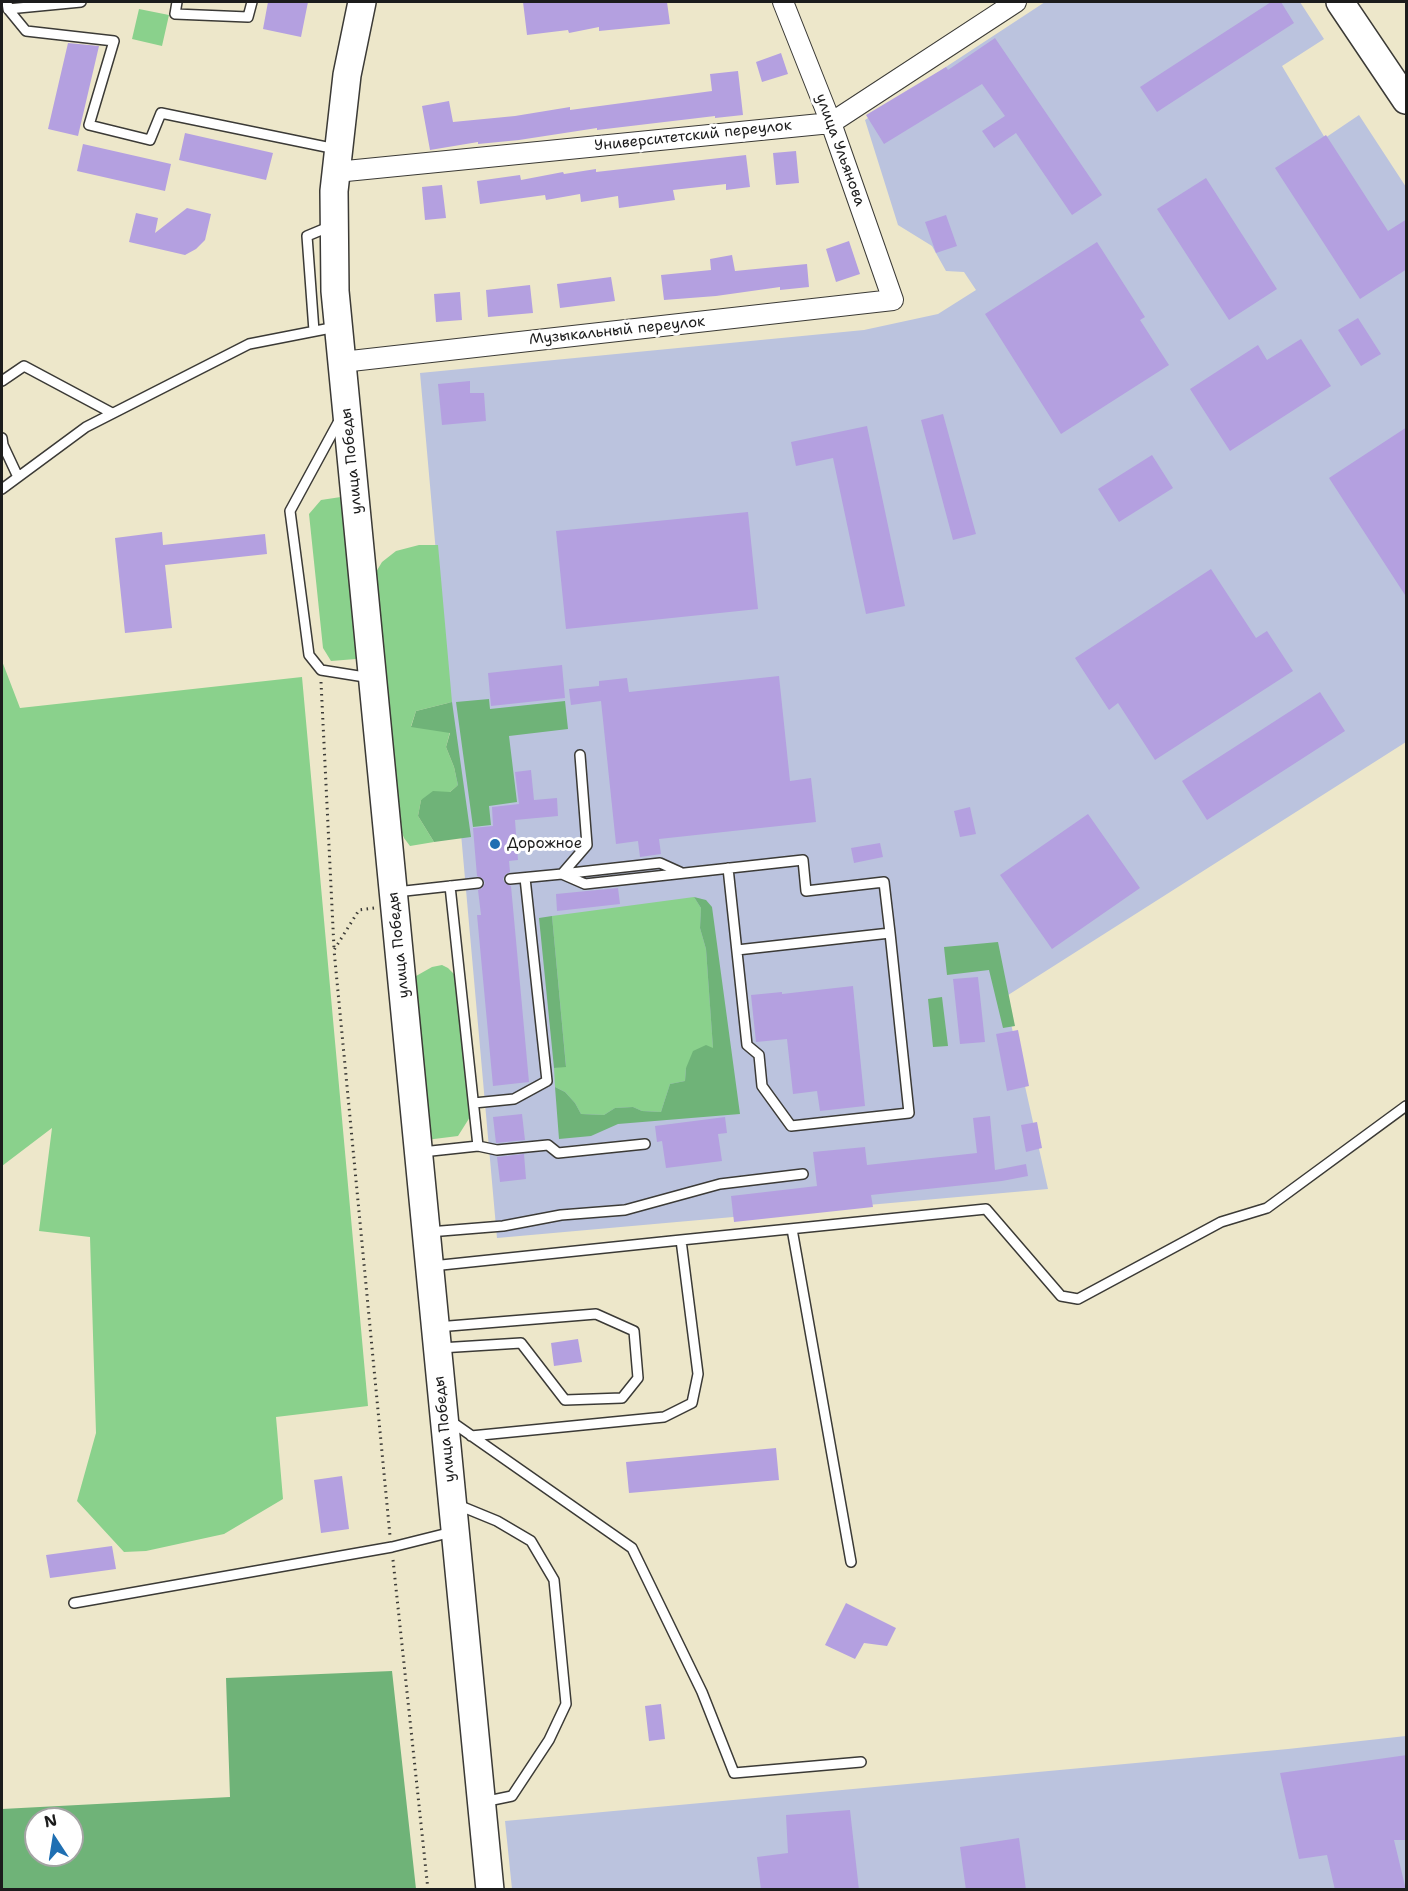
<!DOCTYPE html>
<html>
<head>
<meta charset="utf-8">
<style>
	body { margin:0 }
	#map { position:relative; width:1408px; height:1891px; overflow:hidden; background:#ede7ca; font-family:"Shantell Sans",sans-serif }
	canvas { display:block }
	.frame { position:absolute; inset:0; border:3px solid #1c1c1c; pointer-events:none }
	.north { position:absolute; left:24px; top:1807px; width:60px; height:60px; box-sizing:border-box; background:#fff; border:2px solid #a4a4a4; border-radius:50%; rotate:348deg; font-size:16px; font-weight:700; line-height:24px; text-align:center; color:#1c1c1c }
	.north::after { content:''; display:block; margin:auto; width:21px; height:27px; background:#1f6fb2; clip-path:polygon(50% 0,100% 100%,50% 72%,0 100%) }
</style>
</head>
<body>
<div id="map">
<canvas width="1408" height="1891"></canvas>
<div class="frame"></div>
<div class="north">N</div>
</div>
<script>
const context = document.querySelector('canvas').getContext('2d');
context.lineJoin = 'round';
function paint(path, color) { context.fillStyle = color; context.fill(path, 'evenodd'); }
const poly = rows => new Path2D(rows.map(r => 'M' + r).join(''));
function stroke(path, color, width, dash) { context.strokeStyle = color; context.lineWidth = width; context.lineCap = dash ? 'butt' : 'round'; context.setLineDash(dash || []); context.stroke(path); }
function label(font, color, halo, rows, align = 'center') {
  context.font = font + ' "Shantell Sans",sans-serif'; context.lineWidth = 6; context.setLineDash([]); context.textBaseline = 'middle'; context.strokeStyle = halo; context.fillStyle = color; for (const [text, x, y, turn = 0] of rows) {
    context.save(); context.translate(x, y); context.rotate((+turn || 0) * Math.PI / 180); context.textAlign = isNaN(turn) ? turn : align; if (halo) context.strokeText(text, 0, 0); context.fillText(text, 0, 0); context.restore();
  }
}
paint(poly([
	[1045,2,1300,2,1324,39,1282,66,1325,138,1359,115,1406,187,1406,742,1005,997,1048,1189,497,1238,420,373,864,330,938,314,976,290,964,272,946,271,932,246,898,225,865,120],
	[1406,1736,1406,1889,512,1889,505,1821,1288,1749]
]), '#bbc3de');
paint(poly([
	[139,9,169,15,162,46,132,39],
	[354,495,379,650,356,659,331,661,323,648,309,514,321,500],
	[419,545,438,545,452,702,416,711,411,726,450,732,446,747,454,767,458,785,450,792,421,800,418,816,434,842,410,846,404,838,399,825,376,572,382,562,396,551],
	[2,661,20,708,302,677,368,1406,276,1417,283,1499,224,1534,146,1551,124,1552,77,1501,96,1433,90,1237,39,1231,52,1128,2,1166],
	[694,897,701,908,700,928,706,949,713,1048,686,1068,685,1081,670,1084,661,1112,642,1111,633,1107,615,1108,604,1115,581,1114,575,1103,565,1092,555,1087,554,1068,566,1066,552,916],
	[442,965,448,968,455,975,470,1117,458,1136,426,1140,409,980,432,967]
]), '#8ad18c');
paint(poly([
	[489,699,490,709,565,701,568,729,509,736,517,802,489,806,491,825,473,827,456,702],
	[452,702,471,837,434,842,418,816,421,800,433,791,450,792,458,785,454,767,446,747,450,733,411,727,416,711],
	[694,897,706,900,712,907,740,1114,618,1124,591,1136,559,1139,555,1087,565,1092,575,1103,581,1114,604,1115,615,1108,633,1107,642,1111,661,1112,670,1084,685,1081,686,1068,693,1051,706,1045,713,1048,706,949,700,928,701,908],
	[552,916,566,1067,554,1068,539,918],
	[998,942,1015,1026,1003,1028,989,970,947,975,944,947],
	[942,997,948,1046,933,1047,928,999],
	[392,1671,416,1889,2,1889,2,1809,230,1797,226,1678],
	[36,1819,72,1819,72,1855,36,1855]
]), '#6fb378');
paint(poly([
	[268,2,308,2,301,37,263,29],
	[523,2,667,2,670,24,599,31,599,27,569,33,568,30,527,35],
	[1271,2,1281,2,1294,23,1157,112,1140,87],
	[995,38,1102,195,1072,215,1016,133,994,148,982,131,1005,116,982,84,884,144,866,115,946,67,948,70],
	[68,43,99,46,78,136,48,129],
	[781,53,788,74,762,82,756,62],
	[738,71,743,115,715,118,715,116,597,130,597,128,519,140,478,144,478,142,430,150,422,106,449,101,453,122,515,116,570,107,570,110,712,91,710,74],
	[185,133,273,153,266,180,179,160],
	[1326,135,1388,231,1407,219,1407,269,1360,299,1275,168],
	[83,144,171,164,165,191,77,171],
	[796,151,799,183,776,185,773,153],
	[746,155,750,187,726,190,726,184,673,190,675,200,619,208,618,196,581,202,580,194,546,200,545,195,480,204,477,181,520,175,521,180,563,172,564,174,596,169,596,172],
	[1206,178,1277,289,1229,320,1157,209],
	[442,185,446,218,425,220,422,187],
	[187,208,211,214,205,240,196,249,185,255,129,242,136,213,158,218,155,233],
	[946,215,957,246,936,253,925,222],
	[849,241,860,274,836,282,826,249],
	[1097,242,1145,317,1140,320,1169,365,1061,434,985,314],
	[732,255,735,271,807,264,809,287,780,290,780,287,716,296,664,300,661,275,711,270,710,259],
	[611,277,615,301,560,308,557,284],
	[530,285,533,313,488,317,486,290],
	[460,292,462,320,436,322,434,294],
	[1358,318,1381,354,1361,366,1338,330],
	[1301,339,1331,386,1230,451,1190,389,1258,345,1267,360],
	[470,381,470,393,484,393,486,421,442,425,438,384],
	[943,414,976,534,953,540,921,420],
	[867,426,905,606,866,614,833,458,796,466,791,442],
	[1407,427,1407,598,1329,478],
	[1152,455,1173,488,1119,522,1098,489],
	[748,512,758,609,566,629,556,531],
	[162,532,163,545,265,534,267,554,165,565,172,628,125,633,115,538],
	[1211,569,1256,638,1267,631,1293,671,1155,760,1118,703,1109,710,1075,658],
	[562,665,565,698,491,706,488,673],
	[779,676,790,781,811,778,816,822,659,839,661,854,640,857,638,841,616,844,601,701,571,705,569,689,599,686,599,681,627,678,629,692],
	[1320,692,1345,731,1207,820,1182,781],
	[531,770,534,800,557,798,558,816,515,820,518,860,509,861,510,872,506,874,503,879,505,883,511,886,529,1082,493,1086,477,915,481,915,478,890,482,888,485,883,483,879,477,876,473,828,493,826,492,807,519,804,515,772],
	[970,807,976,834,960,837,954,811],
	[1088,814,1140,888,1052,949,1000,875],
	[880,843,883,857,854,863,851,848],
	[618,888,620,904,557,911,556,894],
	[978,977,985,1042,960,1044,953,979],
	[853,986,865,1106,820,1111,817,1091,793,1094,787,1039,756,1042,751,995,782,992,782,994],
	[1018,1030,1029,1086,1007,1091,996,1034],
	[522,1114,525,1140,496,1143,493,1117],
	[990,1116,995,1170,1026,1164,1028,1176,1002,1181,871,1195,873,1207,734,1222,731,1196,817,1186,813,1152,865,1147,867,1165,977,1153,973,1118],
	[725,1117,727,1133,718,1134,722,1161,666,1168,662,1141,657,1142,655,1126],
	[1037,1122,1042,1148,1026,1152,1021,1125],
	[524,1154,526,1179,500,1182,497,1157],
	[578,1339,582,1362,554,1366,551,1343],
	[776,1448,779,1480,629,1493,626,1462],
	[342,1476,349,1529,321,1533,314,1480],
	[112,1546,116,1569,50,1578,46,1555],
	[846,1603,896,1628,887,1646,864,1643,855,1659,825,1645],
	[661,1704,665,1739,649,1741,645,1706],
	[1407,1755,1407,1840,1394,1840,1406,1890,1335,1890,1327,1855,1299,1859,1280,1773],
	[850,1810,859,1890,761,1890,757,1857,788,1853,786,1815],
	[1019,1838,1026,1890,966,1890,960,1847]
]), '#b4a0e0');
const service = poly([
	[7,2,8,9,81,2],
	[177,2,175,14,248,17,252,2],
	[8,9,26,31,114,41,89,125,150,140,161,113,336,149],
	[314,331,307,236,331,226],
	[2,381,24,366,112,413],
	[340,419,290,511,309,655,321,670,371,678],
	[2,438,3,445,18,477],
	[2,489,86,427,249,344,336,327],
	[580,755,587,845,562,874,660,863,680,872],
	[728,868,747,1045,759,1055,762,1086,791,1126,909,1113,890,933],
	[510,879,562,874,585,884,803,860,806,891,884,882,890,933,737,950],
	[396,892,478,883],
	[474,1103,514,1099,547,1081,525,878],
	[478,1146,497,1150,548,1145,558,1153,645,1144],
	[422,1152,478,1146,450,886],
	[792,1229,851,1562],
	[429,1232,503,1226,561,1215,625,1210,720,1184,803,1174],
	[681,1240,986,1209,1061,1296,1078,1299,1221,1222,1267,1208,1406,1106],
	[432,1266,681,1240,698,1374,692,1403,664,1417,471,1436],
	[437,1327,596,1314,634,1331,638,1378,622,1398,565,1400,521,1343,440,1348],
	[449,1420,632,1548,702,1692,734,1773,861,1762],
	[458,1505,497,1521,531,1541,554,1580,566,1704,549,1740,512,1796,483,1802],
	[74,1603,392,1547,452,1532]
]);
const minor = poly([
	[336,172,831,123,1016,2],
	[342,362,893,300,831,123,783,2]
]);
const secondary = poly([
	[362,2,347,75,334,191,335,291,490,1890],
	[1340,2,1406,100]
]);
stroke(service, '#3b3a36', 12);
stroke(minor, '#3b3a36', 22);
stroke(secondary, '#3b3a36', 30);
stroke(poly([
	[321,682,334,948],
	[374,908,359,910,334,950,390,1536],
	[393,1560,428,1890]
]), '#3b3a36', 3, [1.5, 4.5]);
stroke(service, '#fff', 9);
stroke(minor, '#fff', 20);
stroke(secondary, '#fff', 27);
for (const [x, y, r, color] of [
	[495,844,6,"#1f6fb2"]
]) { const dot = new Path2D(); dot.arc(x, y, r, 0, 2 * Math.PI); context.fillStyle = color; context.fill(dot); stroke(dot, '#fff', 2); }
label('15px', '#1c1c1c', '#fff', [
	["Университетский переулок",693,136,-6],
	["улица Ульянова",840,150,70],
	["Музыкальный переулок",617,331,-6],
	["улица Победы",352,461,-96],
	["улица Победы",399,945,-96],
	["улица Победы",445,1429,-96]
]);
label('15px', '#1c1c1c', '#fff', [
	["Дорожное",507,844]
], 'left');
</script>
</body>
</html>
